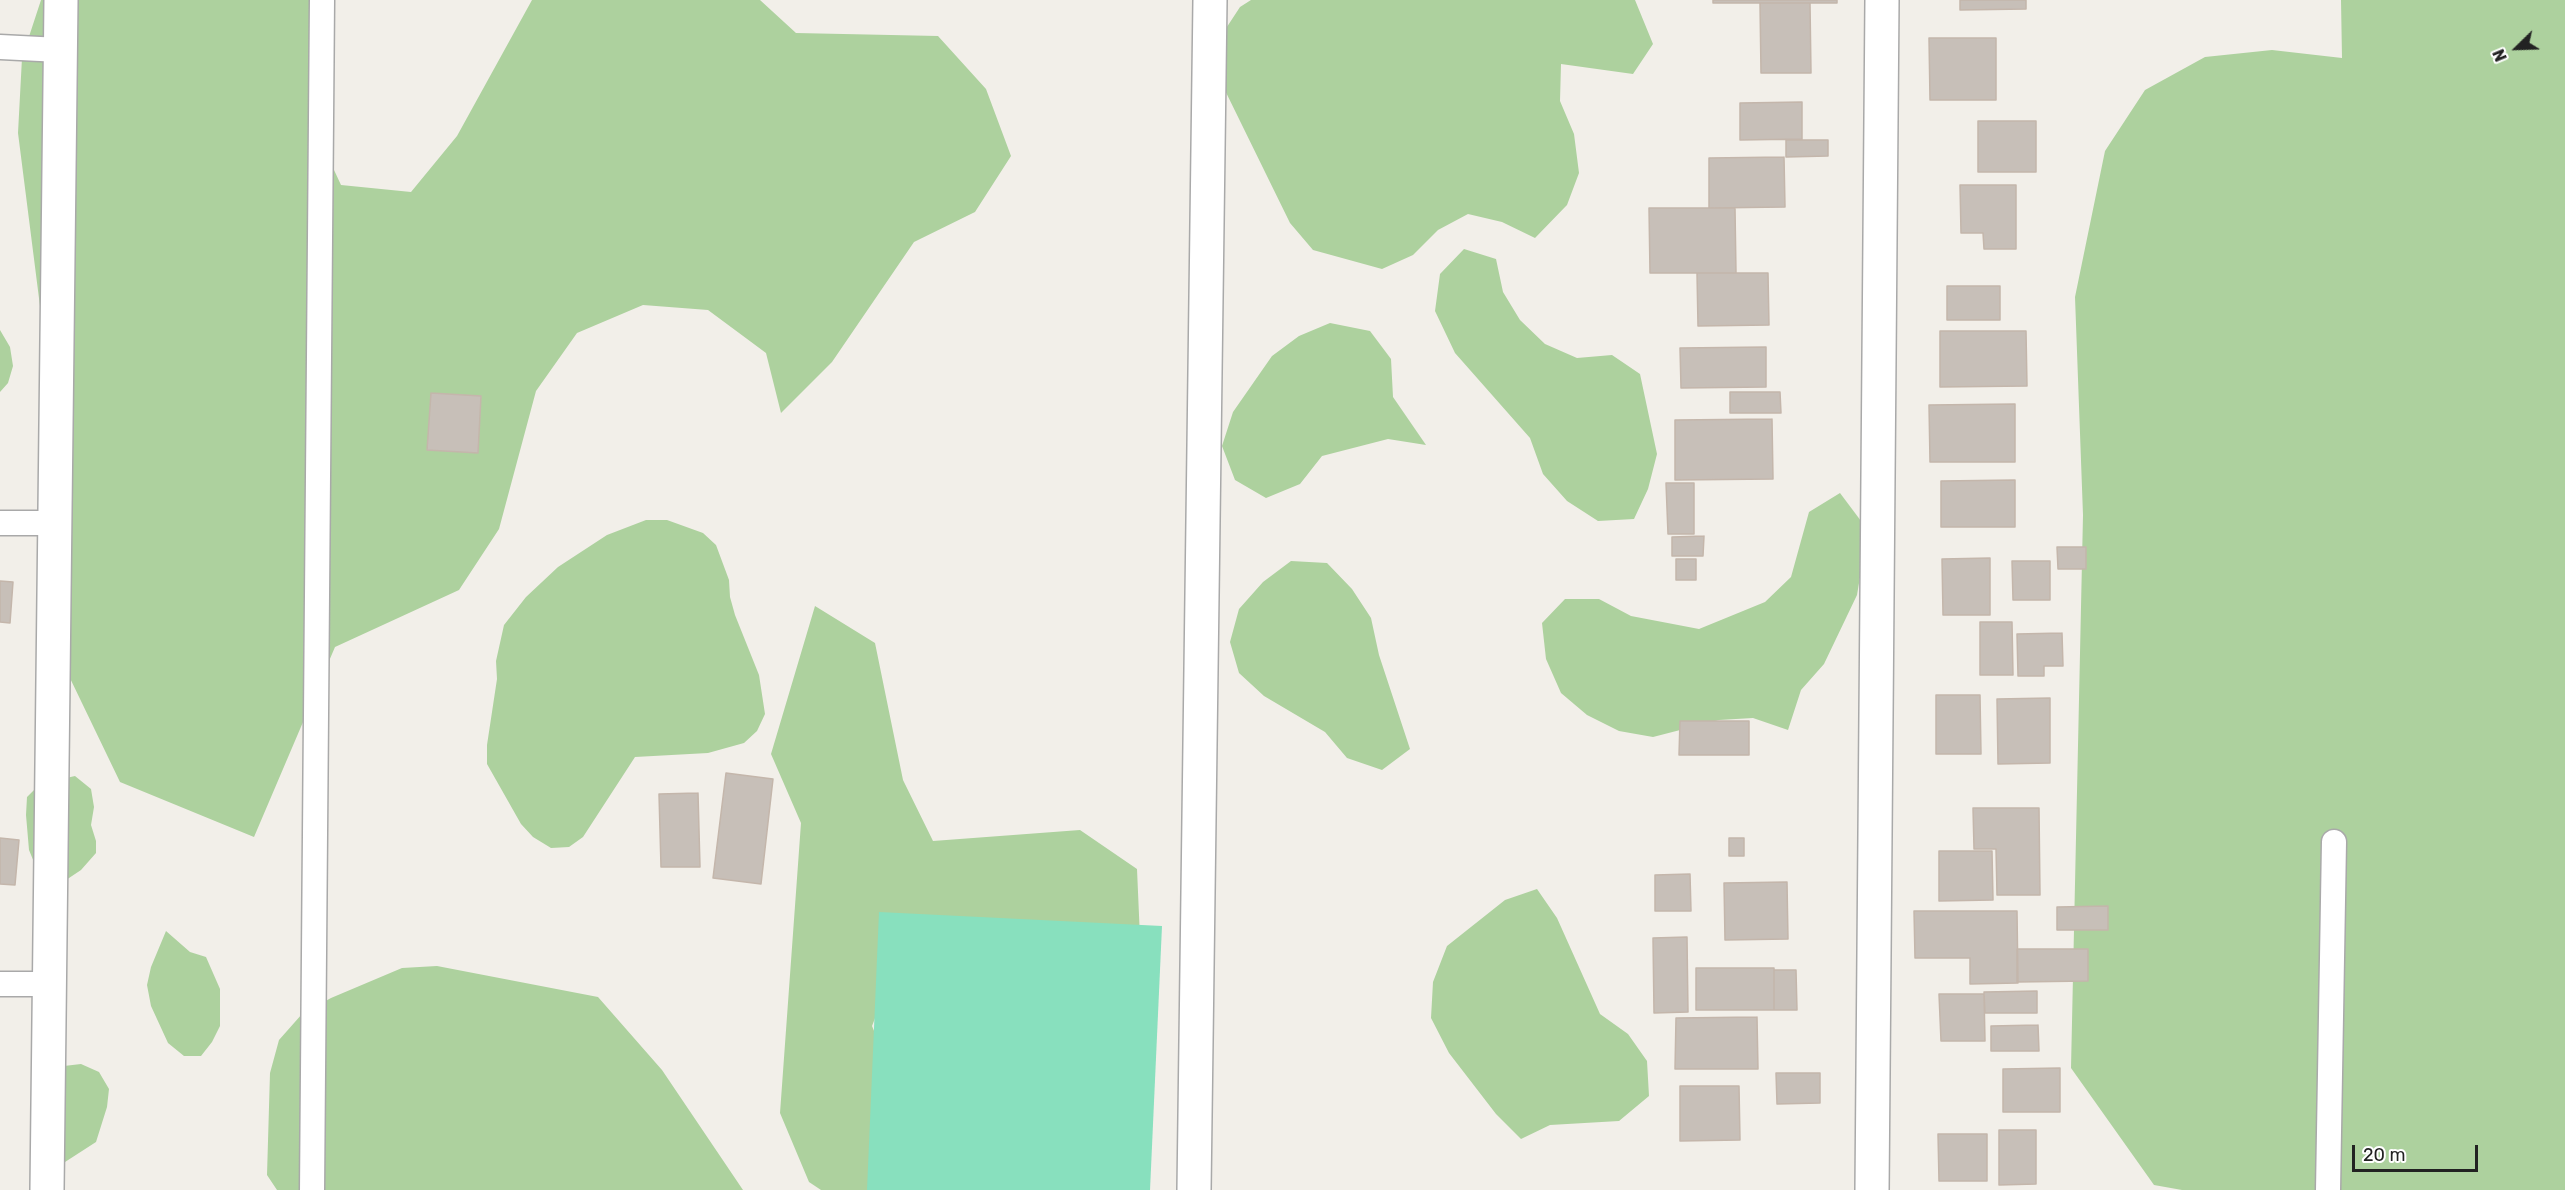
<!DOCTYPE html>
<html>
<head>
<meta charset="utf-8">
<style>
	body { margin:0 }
	#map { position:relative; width:2565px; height:1190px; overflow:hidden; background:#f2efe9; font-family:Rubik,sans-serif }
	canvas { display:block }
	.north { position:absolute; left:2487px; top:18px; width:60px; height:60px; -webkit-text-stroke:4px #fff; paint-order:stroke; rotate:247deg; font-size:16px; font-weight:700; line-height:24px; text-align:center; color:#222 }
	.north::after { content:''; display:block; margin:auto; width:21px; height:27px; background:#222; clip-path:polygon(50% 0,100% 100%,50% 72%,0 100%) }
	.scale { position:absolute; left:2352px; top:1145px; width:126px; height:27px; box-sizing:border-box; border:3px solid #222; border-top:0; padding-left:8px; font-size:18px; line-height:21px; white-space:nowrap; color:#222; -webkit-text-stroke:4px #fff; paint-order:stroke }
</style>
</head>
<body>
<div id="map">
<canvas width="2565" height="1190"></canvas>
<div class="north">N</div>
<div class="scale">20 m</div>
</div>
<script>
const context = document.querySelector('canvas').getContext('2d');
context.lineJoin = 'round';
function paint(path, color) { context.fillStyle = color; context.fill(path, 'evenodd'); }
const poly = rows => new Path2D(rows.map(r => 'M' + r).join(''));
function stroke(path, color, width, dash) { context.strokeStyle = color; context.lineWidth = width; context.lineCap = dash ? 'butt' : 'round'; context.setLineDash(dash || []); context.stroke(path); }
paint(poly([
	[41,0,309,0,314,127,341,185,411,192,457,136,532,0,760,0,796,33,938,36,986,89,1011,156,975,212,914,242,832,362,781,413,766,353,708,310,643,305,577,333,536,391,499,529,459,590,335,647,254,837,120,782,55,647,56,432,18,133,22,58],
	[1251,0,1635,0,1653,44,1633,74,1561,64,1560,101,1574,134,1579,173,1567,205,1535,238,1502,222,1468,214,1438,230,1413,255,1382,269,1313,250,1290,223,1215,70,1221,36,1240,7],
	[2341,0,2565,0,2565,1190,2182,1190,2154,1185,2071,1068,2083,515,2075,297,2105,151,2145,90,2205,57,2272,50,2342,58],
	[1464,249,1496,259,1503,292,1520,320,1545,344,1577,358,1612,355,1640,374,1657,454,1648,489,1634,519,1598,521,1567,501,1543,474,1530,438,1455,353,1435,311,1440,274],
	[1330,323,1370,331,1391,359,1393,397,1426,445,1388,439,1322,456,1300,484,1266,498,1235,480,1222,446,1233,412,1272,356,1299,336],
	[0,330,10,347,13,366,8,383,0,392],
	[1840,493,1861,521,1863,559,1857,595,1824,664,1801,690,1788,730,1753,718,1719,720,1653,737,1619,731,1587,715,1561,693,1546,659,1542,623,1565,599,1599,599,1631,616,1699,629,1765,602,1791,577,1809,512],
	[646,520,667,520,703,533,716,545,729,580,730,597,735,615,759,675,765,714,757,731,744,743,708,753,635,757,583,837,569,847,551,848,533,837,521,824,487,764,487,745,497,679,496,661,504,625,526,597,558,567,607,535],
	[1291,561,1327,563,1352,589,1371,618,1379,655,1410,749,1382,770,1347,758,1325,732,1264,696,1239,673,1230,642,1239,609,1263,582],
	[815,606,875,643,903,780,933,841,1080,830,1137,869,1140,938,898,959,872,1026,899,1092,890,1190,821,1190,809,1182,780,1113,801,823,771,754],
	[75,776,91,789,94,807,91,825,96,841,96,853,81,870,66,880,36,867,29,850,26,815,27,797,40,784],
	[1537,889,1557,918,1600,1014,1628,1034,1647,1061,1649,1096,1619,1121,1550,1125,1521,1139,1496,1114,1449,1053,1431,1018,1433,982,1447,946,1505,900],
	[166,931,190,952,206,957,220,989,220,1026,212,1042,201,1056,184,1056,168,1043,151,1006,147,985,151,967],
	[437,966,598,997,662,1070,743,1190,277,1190,267,1175,270,1073,279,1040,302,1014,331,998,402,968],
	[81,1064,99,1072,109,1089,107,1107,96,1142,65,1162,48,1154,64,1066]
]), '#add19e');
paint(poly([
	[879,912,1162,926,1150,1190,867,1190]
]), '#88e0be');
const building = poly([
	[1713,0,1837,0,1837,3,1713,3,1713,0],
	[1960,0,2026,0,2026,9,1960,10,1960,0],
	[1760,3,1810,3,1811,73,1761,73,1760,3],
	[1929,38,1996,38,1996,100,1930,100,1929,38],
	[1802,102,1802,139,1740,140,1740,103,1802,102],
	[1978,121,2036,121,2036,172,1978,172,1978,121],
	[1786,140,1828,140,1828,156,1786,157,1786,140],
	[1784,157,1785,207,1709,208,1709,158,1784,157],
	[1960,185,2016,185,2016,249,1984,249,1983,233,1961,233,1960,185],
	[1649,208,1735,208,1736,273,1650,273,1649,208],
	[1697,273,1768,273,1769,325,1698,326,1697,273],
	[1947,286,2000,286,2000,320,1947,320,1947,286],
	[1940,331,2026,331,2027,386,1940,387,1940,331],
	[1766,347,1766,387,1681,388,1680,348,1766,347],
	[1730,392,1780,392,1781,413,1730,413,1730,392],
	[431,393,481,396,478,453,427,450,431,393],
	[2015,404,2015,462,1930,462,1929,405,2015,404],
	[1772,419,1773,479,1675,480,1675,420,1772,419],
	[2015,480,2015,527,1941,527,1941,481,2015,480],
	[1666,483,1694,483,1694,534,1668,534,1666,483],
	[1704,536,1703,556,1672,556,1672,537,1704,536],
	[2057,547,2086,547,2086,569,2058,569,2057,547],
	[1990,558,1990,615,1943,615,1942,559,1990,558],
	[1676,559,1696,559,1696,580,1676,580,1676,559],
	[2012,561,2050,561,2050,600,2013,600,2012,561],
	[0,581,13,582,10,623,0,622,0,581],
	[1980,622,2012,622,2013,675,1980,675,1980,622],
	[2062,633,2063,666,2044,666,2044,676,2018,676,2017,634,2062,633],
	[1936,695,1980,695,1981,754,1936,754,1936,695],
	[2050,698,2050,763,1998,764,1997,699,2050,698],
	[1680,721,1749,721,1749,755,1679,755,1680,721],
	[726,773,773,779,761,884,713,878,726,773],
	[698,793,700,867,661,867,659,794,698,793],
	[1973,808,2039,808,2040,895,1997,895,1996,849,1974,849,1973,808],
	[0,838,19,840,15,885,0,884,0,838],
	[1729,838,1744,838,1744,856,1729,856,1729,838],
	[1939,851,1992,851,1993,900,1939,901,1939,851],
	[1690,874,1691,911,1655,911,1655,875,1690,874],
	[1787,882,1788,939,1725,940,1724,883,1787,882],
	[2108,906,2108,930,2057,930,2057,907,2108,906],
	[1914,911,2017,911,2018,983,1970,984,1970,958,1915,958,1914,911],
	[1687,937,1688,1012,1654,1013,1653,938,1687,937],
	[2017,949,2088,949,2088,981,2017,982,2017,949],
	[1696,968,1774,968,1774,1010,1696,1010,1696,968],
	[1774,970,1796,970,1797,1010,1774,1010,1774,970],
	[2037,991,2037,1013,1985,1013,1984,992,2037,991],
	[1939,994,1984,994,1985,1041,1941,1041,1939,994],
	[1757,1017,1758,1069,1675,1069,1676,1018,1757,1017],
	[2038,1025,2039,1051,1991,1051,1991,1026,2038,1025],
	[2060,1068,2060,1112,2003,1112,2003,1069,2060,1068],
	[1776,1073,1820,1073,1820,1103,1777,1104,1776,1073],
	[1680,1086,1739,1086,1740,1140,1680,1141,1680,1086],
	[1999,1130,2036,1130,2036,1184,1999,1185,1999,1130],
	[1938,1134,1987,1134,1987,1181,1939,1181,1938,1134]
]);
paint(building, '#c7bfb8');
stroke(building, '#c4b6ab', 1.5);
const lane = poly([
	[0,47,60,50],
	[0,523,54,523],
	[0,984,49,984],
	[312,1190,322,0],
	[2328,1190,2334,842]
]);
const street = poly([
	[47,1190,61,0],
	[1194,1190,1210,0],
	[1872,1190,1882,0]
]);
stroke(lane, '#a9a9a9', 27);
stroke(street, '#a9a9a9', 36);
stroke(lane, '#fff', 24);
stroke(street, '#fff', 33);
</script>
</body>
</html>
